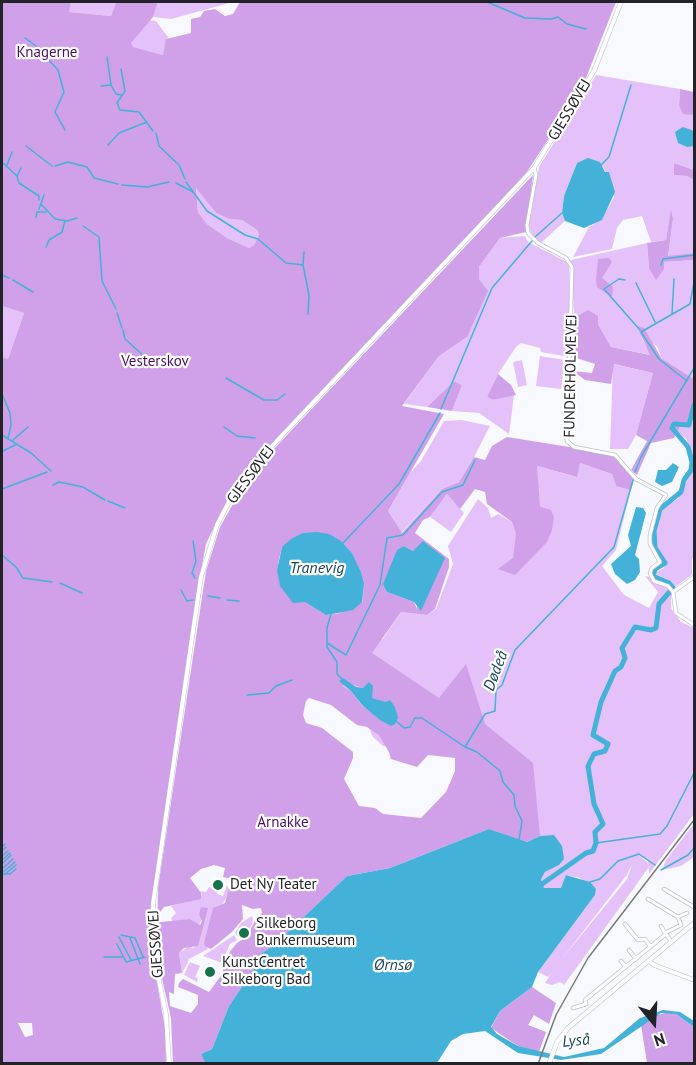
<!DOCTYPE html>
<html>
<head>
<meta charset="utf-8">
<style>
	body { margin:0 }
	#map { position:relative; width:696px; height:1065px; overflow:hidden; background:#f7f9fe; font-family:"PT Sans",sans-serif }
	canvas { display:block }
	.frame { position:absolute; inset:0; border:3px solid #212328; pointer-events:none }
	.north { position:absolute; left:624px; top:993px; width:60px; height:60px; -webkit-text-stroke:4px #fff; paint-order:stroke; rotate:162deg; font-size:16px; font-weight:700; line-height:24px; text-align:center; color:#212328 }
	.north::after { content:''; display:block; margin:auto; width:21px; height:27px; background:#212328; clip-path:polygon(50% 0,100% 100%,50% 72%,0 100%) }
</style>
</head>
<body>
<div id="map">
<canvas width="696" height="1065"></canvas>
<div class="frame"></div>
<div class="north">N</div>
</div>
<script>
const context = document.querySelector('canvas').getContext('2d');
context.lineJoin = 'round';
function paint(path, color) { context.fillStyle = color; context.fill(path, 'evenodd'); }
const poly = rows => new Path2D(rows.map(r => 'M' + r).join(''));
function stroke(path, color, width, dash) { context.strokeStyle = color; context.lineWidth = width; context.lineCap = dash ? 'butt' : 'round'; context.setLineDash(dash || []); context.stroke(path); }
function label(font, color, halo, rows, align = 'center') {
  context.font = font + ' "PT Sans",sans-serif'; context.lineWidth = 4.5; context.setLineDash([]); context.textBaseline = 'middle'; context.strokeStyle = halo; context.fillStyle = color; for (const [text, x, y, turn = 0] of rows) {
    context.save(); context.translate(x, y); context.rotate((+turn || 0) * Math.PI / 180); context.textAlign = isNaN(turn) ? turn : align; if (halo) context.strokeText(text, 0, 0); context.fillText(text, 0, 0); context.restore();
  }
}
paint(poly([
	[71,2,116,2,111,16,68,12],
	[158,2,233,2,171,19,153,17],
	[149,20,156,21,168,37,163,55,132,47,131,42],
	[596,75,680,89,679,106,683,113,694,115,694,170,674,163,674,175,687,176,694,180,694,253,668,257,673,219,671,211,666,240,651,242,642,216,623,220,617,228,612,249,573,257,589,227,602,219,614,197,611,181,600,162,577,163,564,196,562,213,565,221,541,243,531,235,529,226,539,167],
	[196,187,216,213,229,219,242,220,257,230,259,235,254,245,249,248,227,238,207,224,198,212],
	[525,236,528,242,569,263,569,357,541,352,540,348,521,343,516,347,498,374,487,397,493,400,514,395,509,434,479,413,452,411,462,385,454,381,427,407,404,404,439,356,467,337,479,267,500,238],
	[647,243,649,268,664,262,694,260,694,379,668,364,662,359,657,346,641,337,651,355,611,347,598,324,574,315,571,260],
	[2,306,24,313,8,359,2,357],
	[540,356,565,360,561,389,536,386],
	[522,360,527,385,518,387,513,362],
	[613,364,653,373,636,435,628,449,610,449],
	[694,410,694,559,692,558,692,575,676,586,671,596,671,608,681,622,694,628,694,814,649,874,648,861,639,856,647,862,649,867,564,985,560,982,552,985,545,983,552,972,548,977,538,972,595,895,596,889,580,878,567,875,561,888,544,888,541,879,545,872,559,865,540,836,489,829,458,841,459,755,383,746,373,737,367,723,331,701,254,573,377,527,382,640,401,612,427,615,436,609,453,564,448,546,478,499,488,508,491,518,498,514,512,522,516,533,537,466,576,477,580,463,612,474,616,486,633,480,616,550,602,566,624,595,649,608,658,592,645,576,668,580,654,573,664,568,666,562,656,548,654,536,661,509,678,499,694,467,687,440,677,431,680,427,690,427,694,420],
	[632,865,627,879,561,960,626,876],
	[462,420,490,426,474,457,459,482,442,489,401,533,388,511,410,473,421,461,444,421],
	[447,494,464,513,451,532,430,517],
	[694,824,694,857,681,866,662,870,666,860],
	[227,885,230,892,221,906,206,947,208,949,189,959,187,957,189,960,182,973,179,953,188,947,194,948,208,908,199,925,190,919,173,922,171,918,176,913,171,906,202,895,200,891,206,892,209,887,218,889,217,894,223,896],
	[252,916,253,920,251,927,248,930,245,929,242,938,239,938,235,933,241,923],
	[234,935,237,940,230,944,222,963,203,956],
	[190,962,200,966,195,977,198,978,197,982,184,975]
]), '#e5c1f9');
paint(poly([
	[2,2,71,2,69,12,111,16,116,2,158,2,153,17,131,43,133,47,163,55,166,39,191,33,191,19,200,17,204,11,215,9,225,16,233,14,240,2,616,2,582,88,521,181,245,473,222,510,206,544,196,597,149,919,151,949,165,1028,166,1063,2,1063,2,357,8,359,24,313,2,306],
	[196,188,216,213,229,219,242,220,257,230,259,235,254,245,249,248,227,238,207,224,198,212],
	[18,1023,32,1023,33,1035,25,1037],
	[680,89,694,92,694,115,683,114,679,106],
	[674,163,694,170,694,180,687,176,674,175],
	[533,175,526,232,500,238,479,267,479,279,488,291,467,337,439,356,402,406,444,414,388,511,402,533,442,489,459,482,474,457,485,460,492,446,507,437,607,453,616,458,634,479,631,490,616,486,612,474,580,463,577,477,537,466,540,507,551,510,554,517,552,530,547,542,515,575,498,569,513,558,516,534,512,522,487,504,485,492,475,489,460,509,447,494,430,517,423,520,415,533,449,559,449,567,435,609,427,615,401,612,372,653,439,698,466,664,485,724,533,763,540,836,527,842,519,840,489,829,390,868,347,876,273,946,258,956,256,966,229,1006,212,1049,201,1054,206,1063,173,1064,171,1018,160,970,157,936,158,888,206,571,220,527,243,486,271,452],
	[341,541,352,553,361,572,364,584,363,602,338,614,326,615,305,602,277,570,279,559,282,547],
	[404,546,413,551,417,609,414,602,387,592],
	[349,683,363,688,372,698,386,702,391,726,362,706,351,691,342,686],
	[309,698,331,705,357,725,367,727,379,735,389,752,391,759,417,767,428,755,455,758,455,771,446,792,421,818,383,814,375,808,359,806,344,779,353,758,353,752,322,728,306,723,303,715,306,701],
	[214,865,225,868,223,877,232,879,234,884,229,888,225,903,213,908,204,943,206,947,211,949,232,932,243,919,242,905,253,909,261,908,262,913,255,920,248,936,237,943,231,950,223,964,223,973,209,992,183,979,179,983,178,987,198,995,198,1004,191,1013,170,1006,169,992,174,994,175,974,182,973,179,953,184,948,198,946,208,908,201,907,199,914,202,921,200,925,190,919,161,922,158,915,164,907,201,899,201,893,190,878,201,869],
	[671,209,673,219,668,256,694,253,694,260,664,262,664,269,656,280,649,268,647,243,666,240],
	[609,258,612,262,602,278,613,287,612,297,597,287,596,280,598,259],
	[588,310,598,316,598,324,611,347,650,355,637,326,644,328,662,359,694,379,694,409,691,425,680,427,674,438,651,443,637,475,631,470,647,441,636,435,653,373,614,364,611,384,585,380,573,371,592,373,595,364,573,357,574,315,580,315],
	[498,374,511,385,516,395,493,400,487,397],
	[454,381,462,385,452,411,427,407],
	[532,987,556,1003,549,1024,534,1015,528,1025,546,1032,539,1052,518,1046,491,1028,500,1011],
	[669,1012,676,1014,694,1027,694,1063,647,1063,641,1025,654,1016]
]), '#d0a0e9');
paint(poly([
	[683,127,694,131,694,146,687,147,678,143,675,132],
	[588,158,600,162,605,172,609,172,615,192,602,220,584,228,565,221,562,213,564,196,577,163],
	[673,463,679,467,672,482,662,486,655,482,658,470,666,470],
	[636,507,643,508,646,513,635,555,639,559,640,572,635,580,627,584,615,574,611,564,631,546,628,535],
	[317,532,329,534,341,541,352,553,361,572,364,584,362,602,353,610,326,615,305,602,293,603,280,586,277,570,282,547,291,539,303,533],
	[423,541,445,558,421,611,414,602,387,592,383,584,397,550,404,546,413,551],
	[343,678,356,687,363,688,369,682,373,686,372,698,386,702,390,700,395,707,398,718,395,724,391,726,380,720,363,706,351,691,339,681],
	[489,829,527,842,540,836,554,835,562,846,564,859,559,865,545,872,541,879,544,888,561,888,566,875,590,882,596,889,595,895,538,972,532,987,500,1011,491,1027,497,1034,518,1046,564,1057,604,1048,640,1018,663,1010,680,1012,694,1021,694,1027,676,1014,661,1013,601,1054,561,1060,518,1053,485,1031,463,1034,451,1041,437,1063,206,1064,201,1054,212,1049,229,1006,256,966,257,960,251,955,258,960,259,955,273,946,347,876,390,868]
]), '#44b2d8');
stroke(poly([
	[487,2,525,18,551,19,558,17,567,24,586,29],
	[25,38,36,46,58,70,64,92,55,112,65,130],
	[107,57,111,85,116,94,121,95],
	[121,69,125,91,117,103,120,110,139,112,153,131],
	[101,86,111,85],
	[156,133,159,146,179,165,185,179],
	[108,145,119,133,147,122],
	[26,146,52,166],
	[2,162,17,176,19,183,39,196,39,200],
	[7,165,12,152],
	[601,165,609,157,631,85],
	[55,166,68,162,87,167,94,178,118,184],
	[17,176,21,168],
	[186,182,207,211,245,235,258,239,286,263,303,265],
	[176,183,193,192],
	[122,185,147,187,169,182],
	[41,204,55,219,67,221,77,218],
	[39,209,44,195],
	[36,217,37,212,46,212],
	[83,226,99,237,102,281,116,309],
	[535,237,562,213],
	[46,247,49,240,62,232,65,221],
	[304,252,303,265,309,295,308,314],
	[661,265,663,259,694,255],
	[2,275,9,278],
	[13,280,33,292],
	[625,280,619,279,604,289,640,330],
	[636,283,655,322],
	[117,313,122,328],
	[672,314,674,279],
	[123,330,125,339,144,356],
	[226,378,264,400,277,400,285,394],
	[687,381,659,359,641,332,690,304,694,282],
	[2,394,10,413,11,425,8,438],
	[441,409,492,288,532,241],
	[224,427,237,436,255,438],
	[2,435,31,453,51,471],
	[13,440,28,427],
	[3,451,15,445],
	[635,472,641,457,694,368],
	[53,485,59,482,83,487,105,500],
	[2,489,47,472],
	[108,501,125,508],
	[193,541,196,561,192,573,195,578],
	[343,543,399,484,440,413],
	[2,555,16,567,23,578,52,582],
	[60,583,82,593],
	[181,590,187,601,193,600],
	[208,596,220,598],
	[227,600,239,601],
	[331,614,327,628,327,647,337,662,337,674,342,679],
	[327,643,346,655,380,585,387,538,403,535,442,492,463,485,475,460],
	[247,695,269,693,276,686,292,680],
	[396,721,404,728,410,727,415,718,422,718,465,747],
	[2,839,2,838],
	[519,840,522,821,515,806,514,795,503,782,500,771,477,752,465,747,485,714,495,711,496,690,502,685,515,650,614,547,633,480],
	[2,843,2,842],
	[596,843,660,834,667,826,694,773],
	[2,847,5,844],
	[2,851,6,847],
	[2,856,8,851],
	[2,860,10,853],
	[2,864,11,855],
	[2,869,13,859],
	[661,870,688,855,694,848],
	[2,873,15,862],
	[2,874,10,874,16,869],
	[5,874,16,865],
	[590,882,600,879,618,861,639,854,655,865],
	[121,935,135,938,143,957],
	[119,937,131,960],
	[130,938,140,964],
	[117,944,126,962,145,957],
	[104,957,123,957]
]), '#44b2d8', 1.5);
stroke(poly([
	[542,884,586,853,593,851,596,843,595,832,603,824,594,804,588,766,594,754,605,751,608,744,593,735,601,702,615,671,621,667,625,658,622,648,635,627,651,630,656,628,659,604,673,588,669,583,653,576,655,569,665,563,655,548,654,531,660,509,681,492,684,480,691,470,692,462,688,447,672,428,674,424,689,425,694,405]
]), '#44b2d8', 5);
const minor = poly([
	[534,168,536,175,527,225,528,233,538,243,566,258,572,267,567,441,574,447,615,455,636,479,666,495,657,508,650,535,650,544,660,562,652,568,650,573,654,581,668,586,673,592,676,613,694,625],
	[673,592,694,577],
	[664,889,694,907],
	[648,899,678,917,681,925,665,933,671,941],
	[678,917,687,913],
	[625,924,638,940,645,939,651,947],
	[661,926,665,933],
	[629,950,636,959],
	[621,961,626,967],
	[573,1008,586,1004,585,1000,666,934]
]);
const tertiary = poly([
	[649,961,654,965,694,980],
	[169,1064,166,1014,154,957,153,904,201,577,217,525,231,498,258,461,534,168,594,71,621,2],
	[549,1064,557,1042,568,1028,694,923]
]);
stroke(minor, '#bbc0cc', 4.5);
stroke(tertiary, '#bbc0cc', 5);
stroke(minor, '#fff', 3);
stroke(tertiary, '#fff', 4);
stroke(poly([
	[538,1064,556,1015,588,958,694,820]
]), '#787a7f', 1.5);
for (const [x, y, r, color] of [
	[218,885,6,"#16744a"],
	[244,933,6,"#16744a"],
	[210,972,6,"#16744a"]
]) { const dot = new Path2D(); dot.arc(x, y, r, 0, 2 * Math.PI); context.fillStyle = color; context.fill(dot); stroke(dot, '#fff', 2); }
label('15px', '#4c0f65', '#fff', [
	["Knagerne",47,53],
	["Vesterskov",155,362],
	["Arnakke",283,823]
]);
label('15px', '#212328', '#fff', [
	["GJESSØVEJ",570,110,-59],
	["FUNDERHOLMEVEJ",571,376,-89],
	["GJESSØVEJ",251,475,-53],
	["GJESSØVEJ",156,944,-94]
]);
label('15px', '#212328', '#fff', [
	["Det Ny Teater",230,885],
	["Silkeborg",256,924],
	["Bunkermuseum",256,941],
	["KunstCentret",222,963],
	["Silkeborg Bad",222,980]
], 'left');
label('italic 16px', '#1a4859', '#fff', [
	["Tranevig",317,568],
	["Dødeå",496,671,-69],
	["Ørnsø",393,965],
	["Lyså",576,1041,-6]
]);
</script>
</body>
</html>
